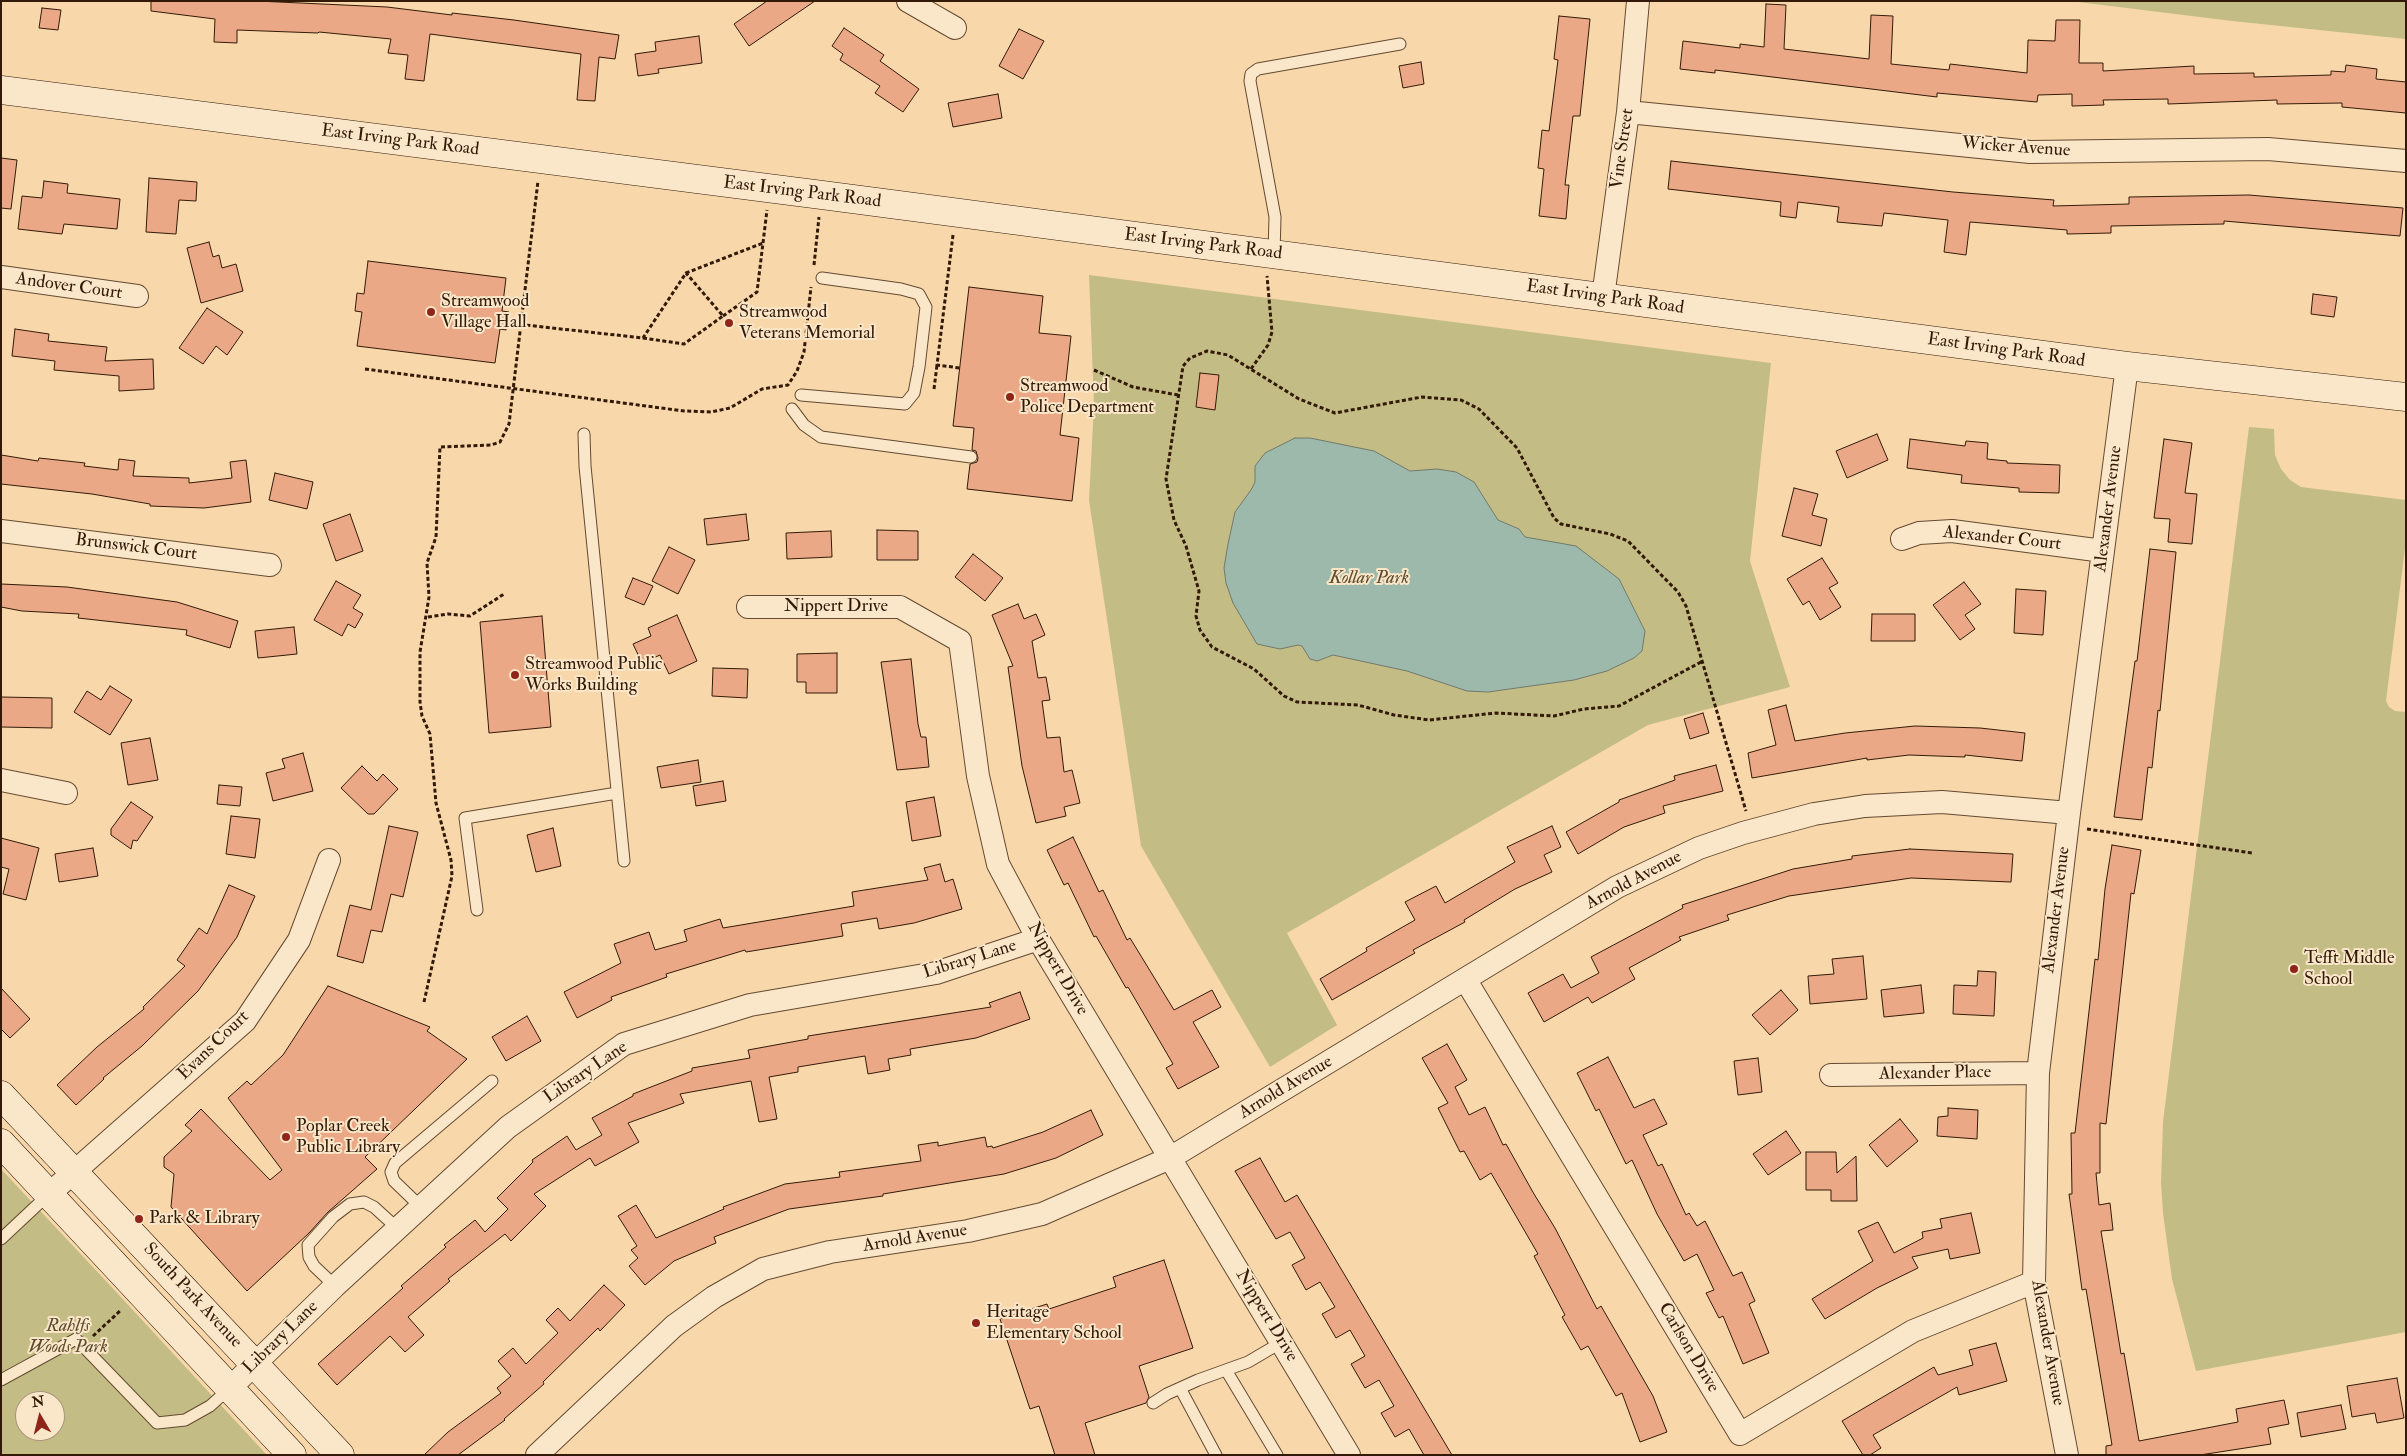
<!DOCTYPE html>
<html>
<head>
<meta charset="utf-8">
<style>
	body { margin:0 }
	#map { position:relative; width:2407px; height:1456px; overflow:hidden; background:#f8d8ab; font-family:"IM FELL Double Pica",serif }
	canvas { display:block }
	.frame { position:absolute; inset:0; border:2px solid #331a08; pointer-events:none }
	.north { position:absolute; left:15px; top:1391px; width:50px; height:50px; box-sizing:border-box; background:#fae6c8; border:1px solid #aa947b; border-radius:50%; rotate:352deg; font-size:14px; font-weight:700; line-height:20px; text-align:center; color:#331a08 }
	.north::after { content:''; display:block; margin:auto; width:18px; height:22px; background:#8f2418; clip-path:polygon(50% 0,100% 100%,50% 72%,0 100%) }
</style>
</head>
<body>
<div id="map">
<canvas width="2407" height="1456"></canvas>
<div class="frame"></div>
<div class="north">N</div>
</div>
<script>
const context = document.querySelector('canvas').getContext('2d');
context.lineJoin = 'round';
function paint(path, color) { context.fillStyle = color; context.fill(path, 'evenodd'); }
const poly = rows => new Path2D(rows.map(r => 'M' + r).join(''));
function stroke(path, color, width, dash) { context.strokeStyle = color; context.lineWidth = width; context.lineCap = dash ? 'butt' : 'round'; context.setLineDash(dash || []); context.stroke(path); }
function label(font, color, halo, rows, align = 'center') {
  context.font = font + ' "IM FELL Double Pica",serif'; context.lineWidth = 4; context.setLineDash([]); context.textBaseline = 'middle'; context.strokeStyle = halo; context.fillStyle = color; for (const [text, x, y, turn = 0] of rows) {
    context.save(); context.translate(x, y); context.rotate((+turn || 0) * Math.PI / 180); context.textAlign = isNaN(turn) ? turn : align; if (halo) context.strokeText(text, 0, 0); context.fillText(text, 0, 0); context.restore();
  }
}
paint(poly([
	[2070,1,2406,1,2406,39,2232,21],
	[1089,275,1771,363,1750,561,1790,687,1648,725,1287,933,1337,1025,1270,1067,1141,846,1089,500,1094,405],
	[2249,427,2274,429,2275,455,2281,469,2290,480,2301,487,2406,500,2406,540,2386,701,2389,707,2395,711,2406,712,2406,1332,2196,1371,2172,1279,2163,1213,2161,1183,2163,1122],
	[1,1169,106,1281,267,1455,1,1455],
	[25,1401,55,1401,55,1431,25,1431]
]), '#c3bd85');
const water = poly([
	[1295,438,1310,438,1374,451,1410,471,1437,469,1456,472,1474,482,1498,520,1519,529,1525,537,1576,546,1619,579,1645,631,1642,651,1634,658,1607,671,1574,680,1488,692,1467,691,1407,671,1333,655,1317,661,1310,659,1302,646,1298,645,1280,649,1257,644,1233,603,1226,583,1224,568,1228,544,1235,512,1251,490,1255,482,1255,466,1265,453,1295,438]
]);
paint(water, '#9db9ac');
stroke(water, '#73796a', 1);
const building = poly([
	[151,1,257,1,387,7,452,15,452,13,514,20,619,35,615,59,599,57,595,101,577,100,581,54,430,34,424,81,405,79,408,55,388,53,391,39,319,32,318,33,237,30,237,43,214,42,215,19,151,11,151,1],
	[767,1,815,1,749,46,734,24,767,1],
	[1766,4,1786,5,1784,49,1869,59,1871,15,1893,16,1891,64,1949,70,1950,64,2027,73,2028,40,2055,41,2056,20,2080,20,2079,63,2103,63,2103,71,2194,66,2194,74,2254,73,2254,77,2331,75,2331,71,2345,72,2346,65,2377,69,2376,79,2406,82,2406,113,2342,107,2342,103,2277,104,2277,100,2168,104,2168,99,2103,100,2104,105,2072,106,2072,94,2038,95,2037,102,1937,93,1937,97,1715,70,1715,73,1680,69,1683,41,1740,48,1740,44,1764,47,1766,4],
	[42,8,61,10,58,30,39,28,42,8],
	[1559,16,1590,19,1580,116,1573,116,1565,185,1569,185,1566,219,1539,216,1544,169,1538,168,1542,130,1549,131,1558,60,1554,59,1559,16],
	[844,28,884,55,880,61,919,89,903,112,875,93,880,86,840,60,843,54,832,46,844,28],
	[1019,29,1044,41,1023,79,999,66,1019,29],
	[699,36,702,63,658,69,659,73,638,76,635,54,656,51,655,42,699,36],
	[1421,62,1424,84,1403,88,1399,66,1421,62],
	[998,94,1002,118,953,127,948,103,998,94],
	[1,158,17,160,11,209,1,208,1,158],
	[1671,161,1953,192,2054,200,2053,206,2129,204,2129,197,2249,195,2403,208,2400,236,2224,221,2224,224,2111,226,2111,233,2067,234,2067,230,1970,222,1966,255,1944,252,1948,220,1884,213,1882,226,1837,222,1839,207,1798,202,1796,218,1780,216,1781,202,1668,189,1671,161],
	[149,178,197,182,196,201,179,200,176,234,146,232,149,178],
	[44,181,68,184,67,193,120,199,117,229,64,224,62,234,18,229,22,196,42,198,44,181],
	[209,242,213,257,219,255,222,268,236,264,243,291,201,303,187,248,209,242],
	[368,261,506,278,502,311,509,312,507,323,506,330,500,329,495,363,357,346,362,312,355,311,357,293,364,294,368,261],
	[969,287,1043,296,1039,333,1071,336,1060,435,1079,438,1072,501,967,489,970,464,977,462,978,458,976,451,972,450,974,428,953,426,969,287],
	[2313,294,2337,297,2334,317,2311,314,2313,294],
	[207,308,243,332,227,355,216,346,203,364,179,348,207,308],
	[15,329,49,334,48,341,107,347,105,361,153,359,154,389,119,391,119,376,54,370,55,361,12,356,15,329],
	[1200,373,1219,375,1215,410,1196,407,1200,373],
	[1877,434,1888,460,1847,478,1836,451,1877,434],
	[1910,439,1965,446,1966,441,1988,443,1987,459,2007,461,2007,463,2060,465,2059,493,2019,492,2019,488,1961,483,1962,475,1907,468,1910,439],
	[2164,439,2192,443,2185,493,2197,494,2192,544,2168,542,2170,519,2154,518,2164,439],
	[1,455,38,461,39,458,85,463,84,466,118,470,119,459,135,461,133,476,189,478,189,483,232,478,230,462,246,460,251,502,204,508,150,506,150,504,92,494,1,484,1,455],
	[275,473,313,482,307,509,269,500,275,473],
	[1794,488,1818,494,1812,515,1827,519,1821,546,1782,536,1794,488],
	[350,514,363,551,336,561,323,524,350,514],
	[746,514,749,540,707,545,704,519,746,514],
	[877,530,918,531,918,560,877,560,877,530],
	[831,531,832,557,787,559,786,533,831,531],
	[669,547,695,560,678,594,652,581,669,547],
	[2150,549,2176,552,2160,711,2158,710,2152,768,2148,767,2142,820,2114,817,2135,661,2137,661,2150,549],
	[973,554,1003,578,985,601,955,577,973,554],
	[1822,558,1838,583,1829,588,1841,607,1820,620,1809,601,1803,605,1787,579,1822,558],
	[633,578,653,586,644,605,625,597,633,578],
	[336,581,361,595,353,608,363,614,355,628,348,624,342,636,314,620,336,581],
	[1964,582,1981,604,1965,615,1975,629,1960,640,1933,605,1964,582],
	[1,584,67,587,177,602,238,621,230,648,186,635,187,630,78,618,79,614,22,611,1,607,1,584],
	[2016,589,2046,591,2043,635,2014,633,2016,589],
	[1018,604,1024,619,1036,614,1045,635,1032,641,1038,678,1046,677,1050,700,1042,701,1047,738,1060,737,1064,772,1072,770,1080,803,1064,807,1066,816,1036,823,1022,766,1008,667,1013,666,992,615,1018,604],
	[1872,614,1915,614,1915,641,1871,641,1872,614],
	[677,615,697,661,669,674,660,655,642,663,633,644,651,636,648,628,677,615],
	[542,616,551,727,489,733,480,622,542,616],
	[294,627,297,654,258,658,255,631,294,627],
	[837,653,837,693,806,693,806,682,797,682,797,654,837,653],
	[911,659,918,724,921,737,926,737,929,767,897,770,881,662,911,659],
	[713,668,748,669,747,698,712,696,713,668],
	[110,686,132,700,110,735,74,712,87,691,101,700,110,686],
	[1,697,52,698,52,728,1,727,1,697],
	[1786,705,1795,741,1845,733,1915,726,1980,728,2025,733,2022,761,1965,755,1965,757,1909,755,1867,760,1867,758,1752,778,1748,753,1776,745,1768,710,1786,705],
	[1703,713,1709,733,1690,739,1684,719,1703,713],
	[150,738,158,780,128,785,121,743,150,738],
	[303,753,313,791,273,801,266,773,285,768,282,759,303,753],
	[698,760,701,782,661,788,657,767,698,760],
	[1716,765,1723,791,1663,806,1665,813,1624,827,1578,854,1566,832,1619,802,1619,800,1675,780,1674,776,1716,765],
	[362,766,377,781,383,774,398,789,374,814,368,814,341,788,362,766],
	[723,781,726,801,696,806,693,786,723,781],
	[219,785,242,787,240,806,217,804,219,785],
	[934,797,941,836,912,841,906,802,934,797],
	[131,802,153,817,137,841,133,840,131,849,111,835,111,829,131,802],
	[231,816,260,819,255,858,226,854,231,816],
	[389,826,418,832,403,897,391,894,382,932,371,930,363,963,337,956,350,905,371,910,389,826],
	[1552,826,1561,847,1544,855,1552,872,1515,889,1464,920,1465,922,1413,950,1415,953,1332,1000,1320,979,1367,951,1366,948,1415,920,1405,902,1436,886,1445,903,1515,862,1507,847,1552,826],
	[553,828,561,866,536,872,527,835,553,828],
	[1073,837,1099,892,1103,890,1127,940,1130,938,1174,1010,1212,990,1221,1007,1193,1022,1219,1067,1178,1089,1166,1068,1173,1064,1128,987,1126,988,1096,936,1094,937,1068,883,1064,885,1047,850,1073,837],
	[1,838,39,848,26,900,3,894,9,869,1,867,1,838],
	[2112,845,2141,850,2134,894,2131,893,2106,1124,2100,1123,2100,1173,2096,1173,2099,1205,2110,1203,2113,1230,2101,1231,2121,1354,2124,1353,2139,1441,2238,1422,2236,1409,2284,1400,2289,1424,2268,1428,2271,1444,2200,1455,2106,1455,2106,1446,2112,1445,2086,1289,2082,1290,2069,1194,2072,1194,2071,1133,2075,1133,2095,959,2098,960,2105,889,2112,845],
	[93,848,98,876,59,882,55,854,93,848],
	[1910,849,2013,854,2011,882,1911,878,1789,896,1727,915,1729,920,1679,937,1681,940,1629,968,1635,979,1592,1003,1588,997,1544,1022,1528,993,1563,974,1571,988,1599,973,1591,957,1683,908,1682,905,1793,869,1852,859,1852,856,1910,849],
	[940,864,945,882,953,879,962,909,914,923,879,929,877,918,841,924,843,936,746,952,745,950,666,974,667,977,611,997,612,1000,577,1018,564,992,621,963,614,944,649,932,655,950,687,941,684,930,720,919,723,928,854,906,852,892,928,880,924,868,940,864],
	[229,885,255,896,237,937,198,991,142,1046,103,1078,104,1079,76,1105,57,1085,97,1047,144,1009,143,1007,185,966,177,960,199,928,207,934,229,885],
	[1863,956,1867,999,1810,1004,1808,976,1834,974,1832,959,1863,956],
	[1978,971,1996,972,1994,1016,1953,1014,1954,985,1977,986,1978,971],
	[1921,985,1924,1013,1884,1017,1881,990,1921,985],
	[328,986,430,1027,427,1031,467,1059,365,1157,377,1169,328,1212,309,1233,247,1291,171,1207,174,1174,164,1167,164,1157,192,1131,185,1125,201,1109,270,1180,282,1170,228,1098,247,1081,251,1085,283,1055,328,986],
	[1,988,30,1019,10,1038,1,1029,1,988],
	[1781,990,1798,1010,1770,1035,1752,1015,1781,990],
	[1020,992,1030,1019,976,1038,910,1049,911,1055,888,1059,890,1070,868,1074,865,1056,798,1067,798,1072,769,1077,777,1119,759,1122,751,1081,680,1094,684,1103,628,1123,639,1142,595,1166,590,1158,534,1194,546,1206,511,1241,505,1234,448,1279,450,1281,408,1317,424,1335,405,1352,390,1336,337,1385,318,1364,403,1288,401,1286,446,1247,444,1245,475,1220,485,1232,508,1209,497,1198,533,1162,532,1160,567,1136,576,1150,602,1135,592,1118,633,1096,633,1094,692,1071,692,1068,750,1058,748,1050,808,1039,808,1036,991,1007,989,1003,1020,992],
	[527,1016,541,1041,506,1061,492,1037,527,1016],
	[1447,1044,1467,1080,1455,1087,1469,1115,1485,1107,1503,1145,1506,1144,1534,1194,1555,1228,1597,1309,1601,1306,1653,1396,1667,1432,1640,1442,1622,1393,1616,1396,1588,1346,1581,1350,1562,1317,1565,1315,1534,1256,1538,1254,1491,1173,1480,1180,1464,1151,1460,1152,1438,1108,1448,1103,1422,1058,1447,1044],
	[1608,1057,1634,1108,1654,1099,1667,1124,1643,1135,1658,1166,1662,1164,1686,1215,1689,1213,1697,1226,1705,1221,1733,1276,1742,1272,1755,1301,1749,1304,1769,1353,1743,1364,1723,1316,1719,1318,1706,1293,1714,1290,1697,1254,1684,1261,1657,1214,1632,1160,1626,1164,1599,1109,1596,1111,1577,1073,1608,1057],
	[1758,1058,1762,1092,1738,1095,1734,1061,1758,1058],
	[1948,1108,1978,1110,1977,1139,1937,1136,1938,1117,1948,1116,1948,1108],
	[1091,1110,1103,1135,1056,1158,1004,1174,883,1194,883,1196,789,1209,714,1237,716,1243,674,1261,645,1285,629,1266,638,1258,631,1250,637,1246,618,1216,636,1205,656,1238,724,1209,723,1207,785,1184,840,1177,839,1172,921,1161,918,1145,938,1142,938,1146,985,1137,987,1147,992,1146,993,1148,1043,1132,1091,1110],
	[1900,1119,1918,1141,1887,1167,1869,1145,1900,1119],
	[1786,1131,1801,1153,1768,1175,1753,1154,1786,1131],
	[1806,1152,1836,1152,1837,1173,1856,1156,1857,1201,1831,1201,1831,1190,1806,1190,1806,1152],
	[1260,1158,1285,1202,1297,1195,1452,1455,1424,1455,1409,1429,1395,1437,1381,1413,1394,1406,1379,1380,1365,1388,1351,1364,1365,1356,1350,1330,1336,1338,1322,1314,1335,1307,1320,1282,1306,1290,1292,1265,1305,1258,1290,1232,1276,1239,1235,1171,1260,1158],
	[1971,1213,1980,1253,1950,1259,1948,1249,1912,1257,1918,1268,1877,1288,1825,1319,1812,1299,1873,1261,1858,1231,1878,1222,1894,1253,1923,1238,1922,1232,1942,1228,1940,1219,1971,1213],
	[1164,1260,1193,1348,1139,1366,1149,1397,1146,1403,1085,1423,1095,1455,1055,1455,1039,1406,1030,1409,1000,1319,1047,1304,1049,1309,1116,1287,1113,1277,1164,1260],
	[604,1285,625,1305,600,1331,598,1328,543,1382,544,1384,504,1419,505,1420,458,1455,424,1455,448,1432,501,1393,497,1388,511,1376,498,1361,513,1348,526,1364,558,1333,546,1320,558,1308,570,1321,604,1285],
	[1996,1343,2007,1381,1959,1395,1957,1387,1873,1435,1881,1448,1870,1455,1863,1455,1842,1421,1934,1367,1938,1375,1973,1365,1969,1350,1996,1343],
	[2397,1378,2404,1418,2377,1423,2375,1413,2352,1417,2347,1386,2397,1378],
	[2341,1405,2346,1429,2301,1437,2297,1413,2341,1405]
]);
paint(building, '#eaa886');
stroke(building, '#331a08', 1);
const lane = poly([
	[1274,254,1275,217,1250,81,1251,74,1258,69,1400,44],
	[801,395,905,404,914,393,919,367,926,307,919,294,901,289,822,278],
	[792,409,804,425,821,437,971,457],
	[584,434,585,466,624,861],
	[477,910,465,818,617,793],
	[422,1208,394,1181,391,1172,395,1163,492,1081],
	[1,1239,49,1194],
	[335,1286,314,1266,309,1257,308,1245,333,1217,350,1204,364,1202,374,1207,397,1228],
	[1226,1370,1277,1455],
	[1,1380,76,1339,157,1423,185,1420,210,1406,230,1388],
	[1180,1388,1216,1455],
	[1153,1403,1167,1394,1198,1380,1248,1362,1282,1342]
]);
const street = poly([
	[908,1,955,28],
	[1628,112,2030,152,2268,149,2406,161],
	[1,277,137,296],
	[1603,297,1628,112,1638,1],
	[1,531,270,565],
	[1902,539,1919,533,1952,531,2103,551],
	[748,607,900,607,960,641,978,776,998,864,1038,939,1349,1455],
	[1,780,66,793],
	[1465,979,1740,1434,1913,1331,2034,1282],
	[1831,1075,2038,1073],
	[49,1194,245,1021,299,940,329,860],
	[230,1388,335,1286,508,1127,624,1044,750,1005,936,973,1038,939],
	[537,1455,674,1326,714,1297,763,1269,830,1252,968,1231,1042,1214,1170,1158,1617,887,1699,848,1743,833,1814,814,1865,806,1942,802,2069,813],
	[2067,1455,2034,1282,2038,1073,2069,813,2127,366]
]);
const secondary = poly([
	[1,90,822,195,2127,366,2406,397],
	[1,1095,340,1455],
	[1,1143,292,1455]
]);
stroke(lane, '#644a31', 13);
stroke(street, '#644a31', 24);
stroke(secondary, '#331a08', 29);
stroke(poly([
	[953,235,937,365,960,368],
	[814,265,819,217],
	[723,316,757,292,767,210],
	[507,323,643,338,686,273,763,243],
	[643,338,684,344,723,316,686,273],
	[365,369,684,411,711,412,730,408,762,389,788,385,797,371,804,352,811,287],
	[1251,369,1268,345,1272,332,1267,276],
	[1094,370,1133,387,1178,395],
	[934,389,937,365],
	[428,617,448,614,470,616,504,594],
	[1701,662,1619,706,1584,709,1554,716,1496,713,1429,720,1394,715,1358,705,1297,702,1284,696,1254,669,1212,647,1200,630,1196,616,1199,591,1186,546,1174,520,1166,479,1183,366,1190,358,1207,351,1228,355,1299,399,1335,413,1422,397,1461,400,1479,409,1517,448,1554,518,1561,524,1610,534,1628,541,1678,592,1686,606,1746,811],
	[2087,829,2252,853],
	[424,1002,452,876,451,860,436,803,430,734,422,716,420,702,420,652,429,597,427,563,436,537,440,447,491,445,500,442,509,424,538,181],
	[93,1336,120,1311]
]), '#331a08', 3, [4, 2.5]);
stroke(lane, '#fae6c8', 11);
stroke(street, '#fae6c8', 22);
stroke(secondary, '#fae6c8', 28);
for (const [x, y, r, color] of [
	[431,312,5,"#8f2418"],
	[729,323,5,"#8f2418"],
	[1010,397,5,"#8f2418"],
	[515,675,5,"#8f2418"],
	[2294,969,5,"#8f2418"],
	[286,1137,5,"#8f2418"],
	[139,1219,5,"#8f2418"],
	[976,1323,5,"#8f2418"]
]) { const dot = new Path2D(); dot.arc(x, y, r, 0, 2 * Math.PI); context.fillStyle = color; context.fill(dot); stroke(dot, '#fae6c8', 2); }
label('18px', '#331a08', '#fae6c8', [
	["East Irving Park Road",400,141,7],
	["Wicker Avenue",2016,148,4],
	["Vine Street",1623,149,-82],
	["East Irving Park Road",802,193,7],
	["East Irving Park Road",1203,245,7],
	["Andover Court",69,287,8],
	["East Irving Park Road",1605,298,8],
	["East Irving Park Road",2006,351,8],
	["Alexander Avenue",2109,509,-83],
	["Alexander Court",2002,539,6],
	["Brunswick Court",136,548,7],
	["Nippert Drive",836,607],
	["Arnold Avenue",1634,881,-28],
	["Alexander Avenue",2057,910,-83],
	["Library Lane",970,960,-17],
	["Nippert Drive",1057,969,60],
	["Evans Court",214,1046,-44],
	["Library Lane",586,1073,-34],
	["Alexander Place",1935,1074,-1],
	["Arnold Avenue",1286,1088,-31],
	["Arnold Avenue",915,1239,-9],
	["South Park Avenue",192,1296,47],
	["Nippert Drive",1266,1316,59],
	["Library Lane",281,1338,-44],
	["Alexander Avenue",2047,1343,80],
	["Carlson Drive",1688,1348,59]
]);
label('18px', '#331a08', '#fae6c8', [
	["Streamwood",441,302],
	["Village Hall",441,323],
	["Streamwood",739,313],
	["Veterans Memorial",739,334],
	["Streamwood",1020,387],
	["Police Department",1020,408],
	["Streamwood Public",525,665],
	["Works Building",525,686],
	["Tefft Middle",2304,959],
	["School",2304,980],
	["Poplar Creek",296,1127],
	["Public Library",296,1148],
	["Park & Library",149,1219],
	["Heritage",986,1313],
	["Elementary School",986,1334]
], 'left');
label('italic 18px', '#5e4b2e', '#fae6c8', [
	["Kollar Park",1369,579],
	["Rahlfs",68,1327],
	["Woods Park",68,1348]
]);
</script>
</body>
</html>
